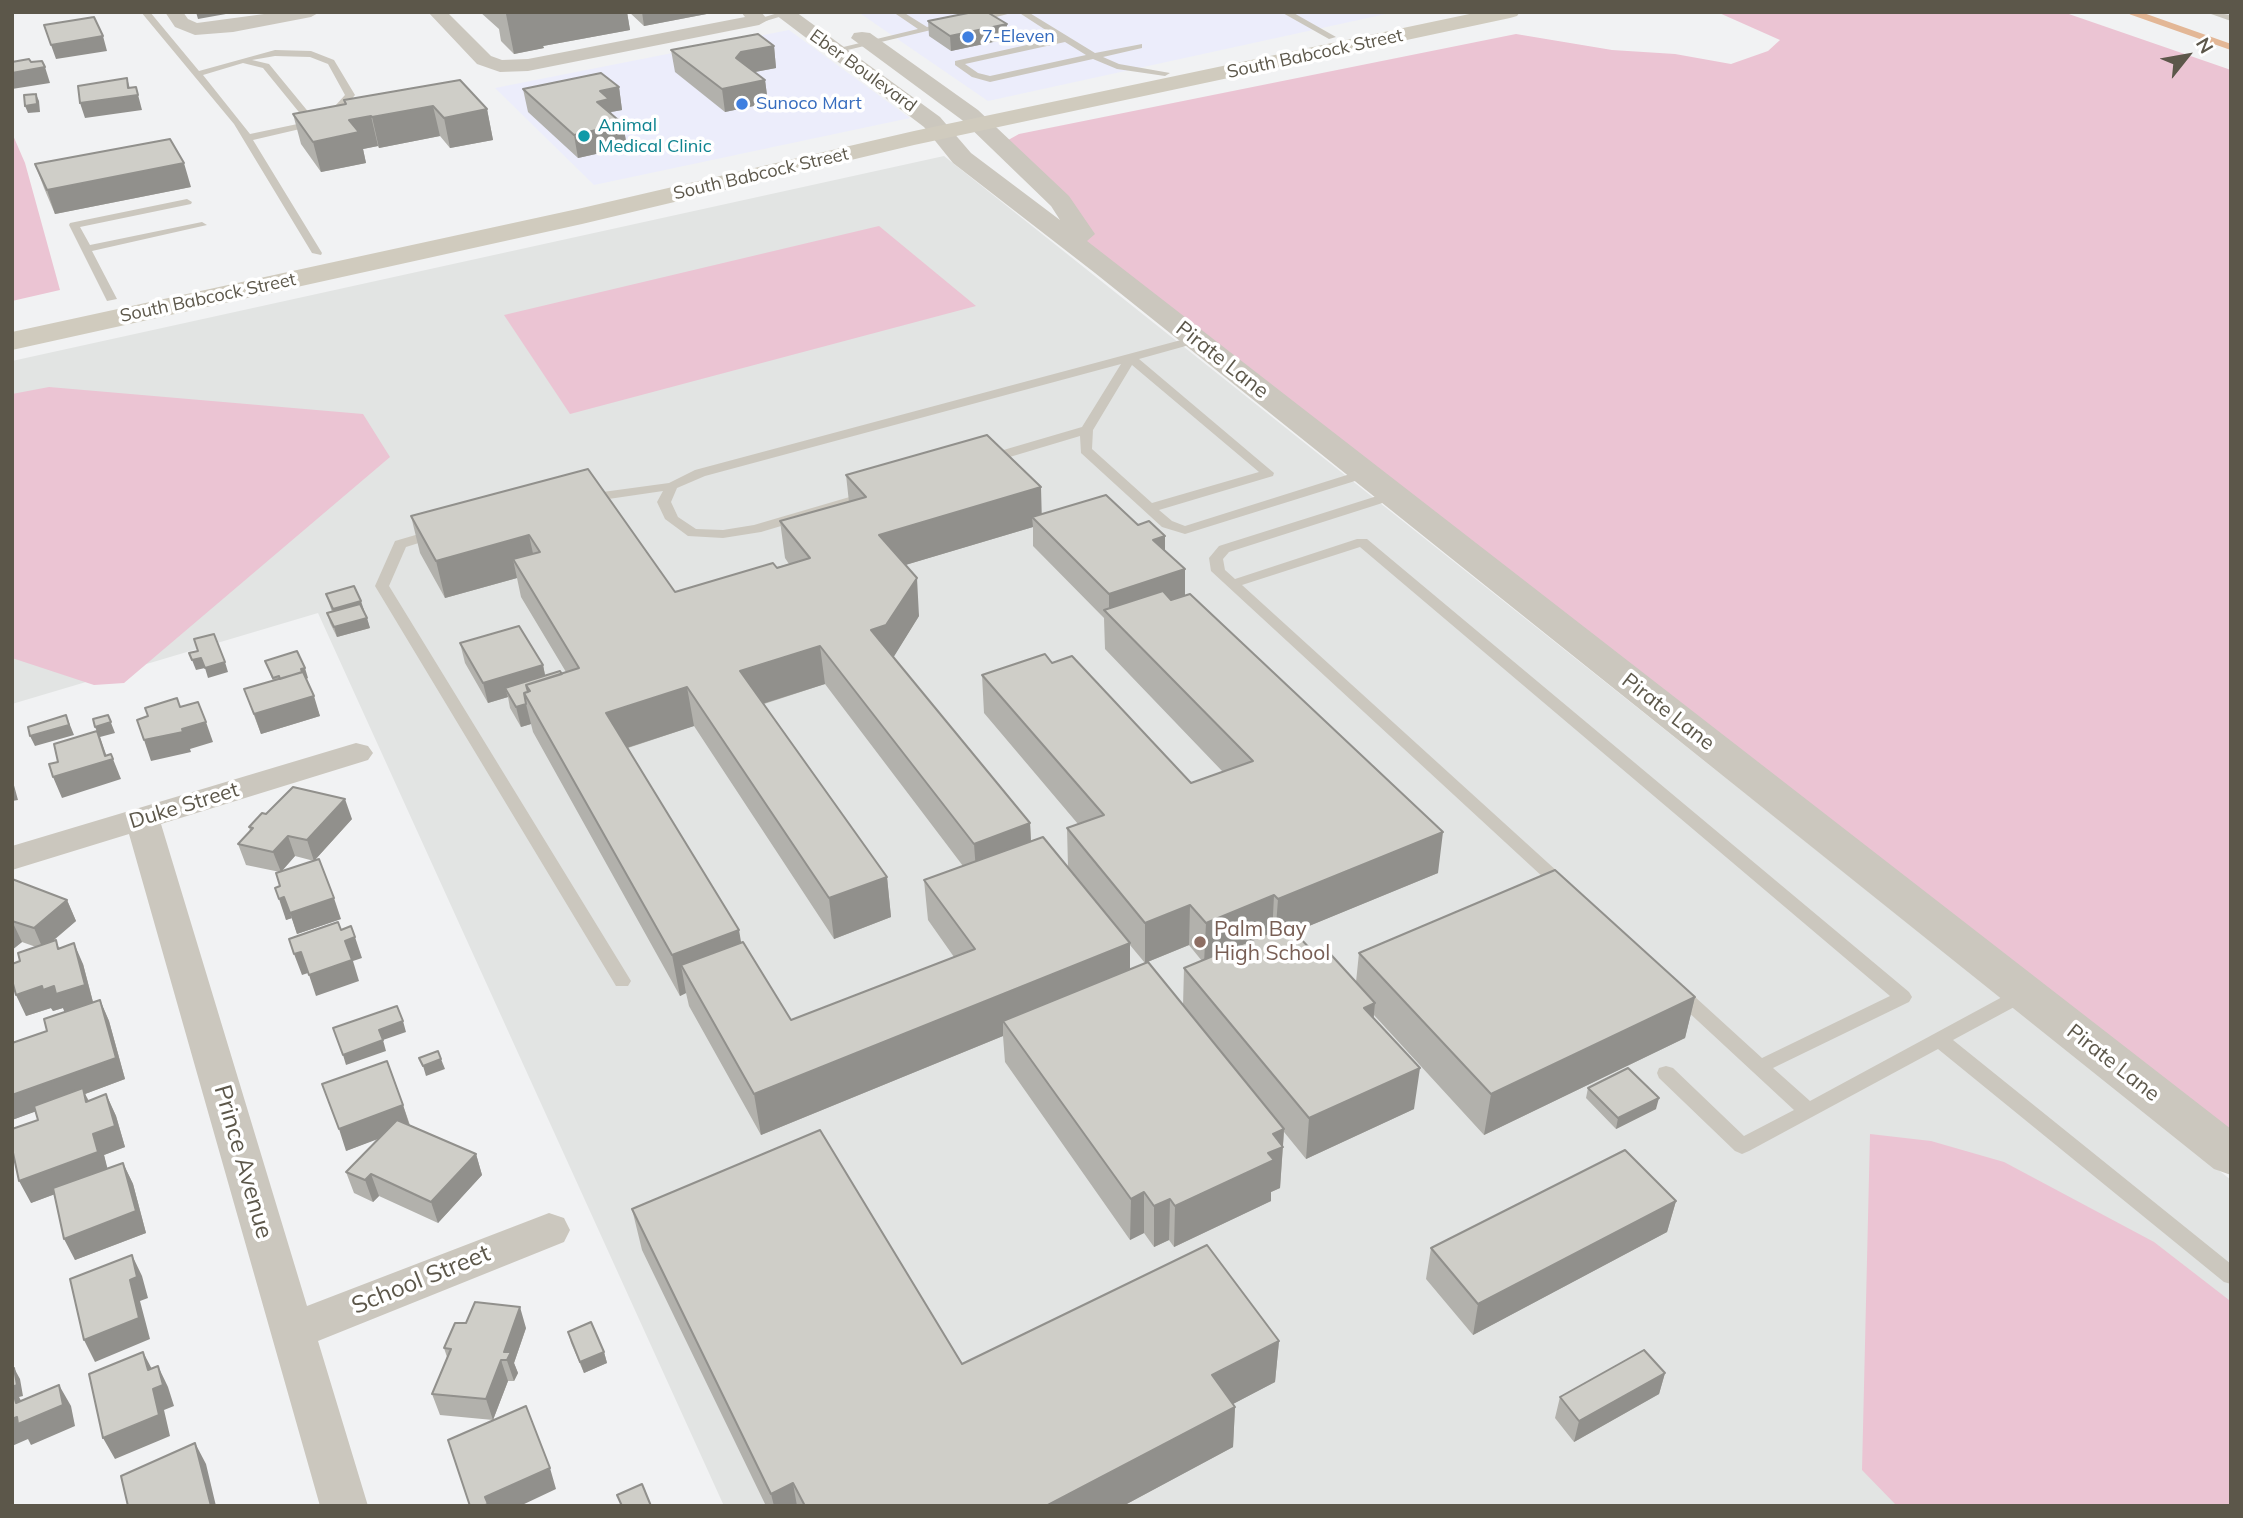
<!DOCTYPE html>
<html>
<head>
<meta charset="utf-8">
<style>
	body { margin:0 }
	#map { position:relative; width:2243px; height:1518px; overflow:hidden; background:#f1f2f3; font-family:Mulish,sans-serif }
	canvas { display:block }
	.frame { position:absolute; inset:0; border:14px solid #5c574a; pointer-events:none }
	.north { position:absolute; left:2152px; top:21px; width:70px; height:70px; -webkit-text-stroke:5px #fff; paint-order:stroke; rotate:59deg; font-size:19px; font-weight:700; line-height:28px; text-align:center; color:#5c574a }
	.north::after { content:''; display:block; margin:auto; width:24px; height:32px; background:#5c574a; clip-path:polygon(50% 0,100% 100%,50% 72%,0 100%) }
</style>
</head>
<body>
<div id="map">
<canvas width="2243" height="1518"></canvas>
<div class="frame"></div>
<div class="north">N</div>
</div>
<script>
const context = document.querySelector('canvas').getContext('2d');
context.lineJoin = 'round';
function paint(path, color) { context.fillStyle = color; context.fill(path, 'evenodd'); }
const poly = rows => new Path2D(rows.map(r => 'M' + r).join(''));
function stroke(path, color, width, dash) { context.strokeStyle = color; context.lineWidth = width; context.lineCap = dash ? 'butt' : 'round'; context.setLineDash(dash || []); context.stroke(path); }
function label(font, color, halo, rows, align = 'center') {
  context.font = font + ' Mulish,sans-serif'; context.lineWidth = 7; context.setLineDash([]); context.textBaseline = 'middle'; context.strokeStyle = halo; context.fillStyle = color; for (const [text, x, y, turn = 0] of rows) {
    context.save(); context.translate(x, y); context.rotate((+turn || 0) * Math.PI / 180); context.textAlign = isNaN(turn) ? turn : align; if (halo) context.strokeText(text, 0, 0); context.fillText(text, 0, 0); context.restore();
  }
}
paint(poly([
	[858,12,1395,12,988,101],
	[789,30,910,118,594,185,495,88]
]), '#ecedfb');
paint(poly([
	[944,156,2231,1180,2231,1506,724,1506,318,613,12,704,12,361]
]), '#e2e4e3');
paint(poly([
	[1717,12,2063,12,2231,70,2231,1155,1105,267,1001,144,1019,134,1516,34,1612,50,1675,54,1731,64,1768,51,1780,40],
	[12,133,25,163,60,290,12,301],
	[879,226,976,306,570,414,504,315],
	[49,387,363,414,390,457,124,683,94,685,12,658,12,394],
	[1870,1134,1931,1141,2004,1162,2154,1242,2229,1300,2231,1302,2231,1506,1897,1506,1862,1470]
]), '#ebc4d3');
stroke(poly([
	[2132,12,2231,47]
]), '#e3b796', 6);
paint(poly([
	[141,12,150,12,199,71,275,50,311,51,334,60,355,95,339,114,330,122,253,140,322,253,321,255,312,253,234,124,141,12],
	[275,56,310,57,328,64,345,95,324,118,315,120,269,64,252,60,275,56],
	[243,63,263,68,307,122,250,134,203,75,243,63],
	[781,12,789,14,759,23,755,20,781,12],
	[893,12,903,12,927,27,948,22,952,25,835,53,831,50,918,29,893,12],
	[998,12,1015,12,974,23,970,20,998,12],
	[1018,12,1028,12,1095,53,1142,44,1142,48,1103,57,1119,64,1170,73,1165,76,1117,69,1093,59,990,82,972,77,955,65,955,61,1058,38,1018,12],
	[1065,42,1086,55,990,76,978,73,965,64,1065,42],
	[1281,12,1292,12,1336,37,1329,39,1281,12],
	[2210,12,2231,15,2231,21,2211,14,2210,12],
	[187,199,192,202,191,204,80,227,90,245,202,222,207,225,92,251,117,299,107,301,69,225,70,223,187,199],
	[1196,336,1200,338,1200,342,1139,359,1274,473,1273,476,1159,510,1172,521,1185,526,1366,469,1372,473,1371,476,1185,534,1162,527,1081,453,1080,436,993,462,983,462,983,456,1082,427,1121,364,705,476,677,488,671,502,678,517,696,529,723,530,754,525,870,491,877,495,875,498,761,532,723,538,688,536,665,519,657,502,663,491,588,502,581,498,588,494,669,483,695,470,1196,336],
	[1132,365,1259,472,1152,503,1092,449,1093,430,1132,365],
	[1393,491,1400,495,1398,498,1229,552,1223,559,1225,570,1235,579,1357,539,1367,539,1909,992,1912,997,1909,1002,1773,1068,1810,1101,2017,989,2029,989,2032,994,2029,999,1953,1040,2231,1264,2231,1284,2224,1282,1938,1049,1749,1151,1742,1154,1735,1151,1659,1078,1657,1073,1659,1068,1666,1066,1673,1068,1744,1136,1794,1110,1671,996,1668,991,1671,986,1683,986,1762,1058,1890,996,1360,547,1242,585,1569,882,1571,886,1569,890,1557,890,1211,571,1209,558,1219,546,1393,491],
	[436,529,443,533,441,536,406,547,389,586,628,976,631,981,628,986,616,986,375,586,395,541,436,529]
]), '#cbc7be');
paint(poly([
	[165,12,183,12,188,19,197,23,279,12,320,12,311,17,233,32,195,35,175,27,165,12],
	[428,12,447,12,491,56,502,60,528,59,745,17,741,12,761,12,768,20,759,25,528,71,500,72,477,64,428,12],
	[356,743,368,746,373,753,368,760,161,824,307,1306,549,1213,564,1218,570,1230,564,1242,318,1341,368,1506,320,1506,129,834,12,870,12,846,356,743]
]), '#cbc7be');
paint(poly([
	[772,12,796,12,940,117,971,153,1060,220,1051,206,962,120,851,38,854,33,862,32,870,33,978,110,1069,196,1095,234,1087,241,2231,1129,2231,1175,2214,1169,1095,273,953,163,924,127,772,12]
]), '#cbc7be');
paint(poly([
	[1479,12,1520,12,1517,16,1510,18,914,145,582,224,12,350,12,332,582,208,914,131,1479,12]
]), '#d0cbbe');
paint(poly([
	[480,12,627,12,630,30,543,46,544,48,514,54,501,41,499,29],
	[629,12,717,12,644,26],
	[928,21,1007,24,1007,39,951,51,929,36],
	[774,46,776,68,755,72,765,80,768,103,725,112,675,72,671,50],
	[619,87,622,110,611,112,612,114,623,124,627,147,578,158,528,112,523,89],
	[344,100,487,109,493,140,450,148,440,136,379,148,378,146,363,149,366,163,321,172,301,144,293,114,345,104],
	[35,164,191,187,55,214,44,188],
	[588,469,675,592,789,564,785,558,780,521,849,502,846,475,1042,514,1165,551,1185,595,1438,873,1294,932,1313,952,1356,982,1359,953,1695,997,1685,1038,1484,1135,1374,1015,1374,1018,1414,1109,1306,1159,1284,1132,1280,1188,1271,1192,1271,1201,1174,1247,1169,1240,1154,1247,1144,1233,1130,1240,1005,1062,1003,1036,761,1135,689,1006,686,993,680,996,533,732,531,724,521,727,510,708,508,697,488,703,465,663,460,643,543,665,545,675,566,672,521,597,517,578,445,598,420,553,411,516],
	[1033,527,1033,546,1104,618,1105,649,1223,772,1191,783,1052,663,982,675,984,713,1078,824,1067,828,1068,867,1031,841,1030,823,893,657,919,616,905,565],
	[825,684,963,866,924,880,928,920,954,957,791,1020,741,943,628,748,694,726,834,939,891,917,887,877,764,704],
	[1130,945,1145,963,1189,945,1202,961,1184,968,1183,1006,1130,970],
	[326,594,364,610,370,628,337,637,330,623,327,613,332,612],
	[265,661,308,678,306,679,320,716,261,734,244,689,273,681],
	[266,814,352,819,314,861,295,856,281,872,341,919,297,934,292,918,286,920,280,886,280,872,246,865,238,844,250,831,249,827],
	[12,879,67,900,76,921,53,941,60,948,83,964,93,1002,100,1000,109,1021,125,1079,85,1094,89,1101,106,1094,116,1116,125,1147,104,1155,107,1169,123,1163,133,1184,146,1233,75,1260,55,1194,31,1203,38,1120,36,1111,12,1120,12,1063,47,1031,65,1012,63,1008,53,1011,51,1008,26,1016,20,961,36,947,22,942,12,950],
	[1588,1088,1656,1109,1616,1129,1586,1098],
	[403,1105,410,1125,476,1154,482,1175,438,1223,379,1196,373,1202,354,1193,346,1172,379,1138,346,1151],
	[1676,1201,1667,1232,1473,1335,1426,1279,1431,1248],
	[632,1209,962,1364,1279,1341,1275,1382,1233,1404,1235,1407,1233,1447,1123,1506,766,1506,642,1250],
	[526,1328,514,1363,518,1373,514,1381,508,1381,493,1420,440,1415,432,1394,447,1357,444,1348],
	[568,1332,604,1352,607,1363,584,1373,571,1343],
	[1665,1373,1659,1394,1574,1442,1555,1418,1560,1397]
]), '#b2b1ac');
paint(poly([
	[196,12,237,12,198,19],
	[505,12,627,12,630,30,543,46,544,48,514,54,506,14],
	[642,12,717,12,644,26],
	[1007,24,1007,39,951,51,950,36],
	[103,36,107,51,56,59,51,45],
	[774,46,776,68,744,74,736,58,741,52],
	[45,67,50,83,12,89,12,73],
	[127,78,132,96,136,87,142,110,85,118,80,103,128,88],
	[765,80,768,103,725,112,722,89],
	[619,87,622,110,611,112,613,122,597,102,600,91],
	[36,94,39,101,40,112,28,113,25,106],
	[433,106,440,136,379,148,372,117],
	[487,109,493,140,450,148,444,118],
	[371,116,378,146,363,149,366,163,321,172,313,142,349,120],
	[623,124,627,147,578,158,574,135],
	[184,163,191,187,55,214,47,190],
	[1041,487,1042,524,1032,517,1033,527,882,572,879,535],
	[529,535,537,572,513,559,517,578,445,598,436,561],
	[1165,536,1165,564,1153,540],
	[1185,569,1185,598,1109,615,1109,594],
	[917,578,919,616,890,663,871,630],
	[361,601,364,610,336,619,333,609],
	[367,618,370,628,337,637,334,627],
	[820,646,825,684,746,709,740,671],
	[201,658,205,668,196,670,192,660],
	[225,662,228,672,208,678,205,668],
	[543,665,547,685,526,685,505,688,508,697,488,703,483,683],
	[305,668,308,678,306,679,301,669],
	[687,687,694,726,614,752,606,713],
	[314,696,320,716,261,734,254,714],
	[526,704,531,724,521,727,516,707],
	[66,715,74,735,35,746,30,736],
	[108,715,115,733,100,737,108,760,111,754,121,779,62,798,53,777,98,734,95,727],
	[206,722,213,742,190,749,191,752,151,761,144,740],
	[12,778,18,800,12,801],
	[345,799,352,819,314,861,307,840],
	[1030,823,1032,863,977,884,974,844],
	[1443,832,1438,873,1275,940,1278,899],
	[288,836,295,856,281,872,273,852],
	[887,877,891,917,834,939,829,898],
	[1274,895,1272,936,1204,964,1206,923],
	[284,897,292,918,286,920,279,899],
	[334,898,341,919,297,934,290,913],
	[67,900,76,921,43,949,34,928],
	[1190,905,1189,945,1145,963,1145,923],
	[12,921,22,942,12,950],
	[739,930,746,971,681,965,686,993,680,996,672,955],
	[355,937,362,958,353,961,359,981,316,996,309,975,345,941],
	[74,943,83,964,94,1006,66,1016,63,1008,53,1011,51,1008,26,1016,16,995],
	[1130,943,1130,984,1003,1021,1003,1036,761,1135,754,1094],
	[301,952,308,973,302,975,294,954],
	[1695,997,1685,1038,1484,1135,1491,1094],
	[100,1000,109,1021,125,1079,85,1094,93,1110,86,1102,84,1094,12,1120,12,1095],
	[1375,1003,1371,1044,1364,1008],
	[403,1021,406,1032,383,1040,386,1051,346,1065,343,1055,379,1030],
	[441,1059,445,1069,426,1076,423,1066],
	[1420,1068,1414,1109,1306,1159,1309,1118],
	[106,1094,116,1116,125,1147,104,1155,109,1174,31,1203,19,1181,93,1134],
	[1659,1098,1656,1109,1616,1129,1618,1118],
	[403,1105,410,1127,346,1151,339,1129],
	[1284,1129,1280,1188,1271,1192,1271,1201,1174,1247,1175,1206,1268,1153,1273,1134],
	[476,1154,482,1175,438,1223,431,1202],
	[123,1163,133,1184,146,1233,75,1260,64,1239],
	[371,1174,379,1196,373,1202,365,1180],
	[1144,1192,1144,1233,1130,1240,1131,1199],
	[1170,1199,1169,1240,1154,1247,1154,1206],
	[1676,1201,1667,1232,1473,1335,1478,1304],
	[132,1255,142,1276,148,1298,140,1301,150,1339,95,1362,84,1340,130,1280],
	[520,1307,526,1328,514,1363,518,1373,514,1381,504,1352],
	[1279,1341,1275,1382,1210,1416,1212,1375],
	[143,1352,154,1373,158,1366,168,1387,174,1406,164,1410,170,1436,115,1459,103,1438,148,1370],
	[604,1352,607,1363,584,1373,580,1362],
	[501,1360,508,1381,493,1420,486,1399],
	[14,1368,20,1379,23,1396,19,1397,25,1408,59,1385,71,1406,75,1426,31,1445,28,1439,12,1446,12,1419,16,1403,12,1400],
	[1665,1373,1659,1394,1574,1442,1579,1421],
	[1235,1407,1233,1447,1123,1506,1046,1506],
	[195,1443,206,1464,216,1506,211,1506],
	[550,1468,556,1489,520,1506,483,1506,485,1497],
	[793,1483,797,1506,774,1506,771,1494]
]), '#91908c');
const building = poly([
	[973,12,987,12,1007,24,950,36,928,21,973,12],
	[94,17,103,36,51,45,44,25,94,17],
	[758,34,774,46,741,52,736,58,765,80,722,89,671,50,758,34],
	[29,59,31,62,42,61,45,67,12,73,12,62,29,59],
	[601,73,619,87,600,91,609,99,597,102,623,124,574,135,523,89,601,73],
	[127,78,128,88,136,87,138,95,80,103,78,86,127,78],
	[460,80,487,109,444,118,433,106,372,117,371,116,349,120,359,132,313,142,293,114,346,104,344,100,460,80],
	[36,94,37,104,25,106,24,95,36,94],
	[170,139,184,163,47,190,35,164,170,139],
	[987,435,1041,487,879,535,917,578,886,625,871,630,1030,823,974,844,820,646,740,671,887,877,829,898,687,687,606,713,739,930,672,955,524,693,530,691,526,685,579,668,513,559,540,552,529,535,436,561,411,516,588,469,675,592,773,563,777,568,810,558,780,521,866,497,846,475,987,435],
	[1106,495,1138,525,1149,521,1165,536,1153,540,1185,569,1109,594,1032,517,1106,495],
	[354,586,361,601,333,609,326,594,354,586],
	[1163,591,1171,600,1190,594,1443,832,1278,899,1274,895,1206,923,1190,905,1145,923,1067,828,1104,815,982,675,1045,654,1052,663,1072,656,1191,783,1253,761,1104,610,1163,591],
	[360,604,367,618,334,627,327,613,360,604],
	[519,626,543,665,483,683,460,643,519,626],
	[214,634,225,662,205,668,201,658,192,660,189,653,198,651,194,639,214,634],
	[297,651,305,668,301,669,302,672,280,679,279,676,273,678,265,661,297,651],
	[560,671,562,674,526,685,528,692,524,693,526,704,516,707,505,688,560,671],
	[303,672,314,696,254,714,244,689,303,672],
	[177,698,180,707,198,702,206,722,182,729,183,732,144,740,137,720,148,716,145,708,177,698],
	[66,715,69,725,30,736,28,727,66,715],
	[108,715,111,722,95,727,93,719,108,715],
	[97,731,105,756,111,754,113,759,53,777,49,764,58,762,54,744,97,731],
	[293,787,345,799,307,840,288,836,273,852,238,844,253,828,249,827,262,813,266,814,293,787],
	[1043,837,1130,943,754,1094,681,965,743,942,791,1020,975,949,924,880,1043,837],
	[319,859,334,898,290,913,284,897,279,899,275,888,280,886,276,873,319,859],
	[1555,870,1695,997,1491,1094,1359,953,1555,870],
	[12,879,67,900,34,928,12,921,12,879],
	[338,922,341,930,351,926,355,937,345,941,352,960,309,975,301,952,294,954,289,939,338,922],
	[1288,925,1313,952,1324,947,1375,1003,1364,1008,1420,1068,1309,1118,1184,968,1288,925],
	[56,940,58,949,74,943,85,985,56,994,54,986,43,990,42,986,16,995,12,980,12,964,20,961,18,953,56,940],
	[1148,962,1284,1129,1273,1134,1283,1147,1268,1153,1274,1160,1175,1206,1170,1199,1154,1206,1144,1192,1131,1199,1003,1021,1148,962],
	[100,1000,116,1058,12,1095,12,1043,47,1031,44,1019,100,1000],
	[397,1006,403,1021,379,1030,383,1040,343,1055,333,1028,397,1006],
	[438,1051,441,1059,423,1066,419,1058,438,1051],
	[387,1061,403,1105,339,1129,322,1084,387,1061],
	[1628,1068,1659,1098,1618,1118,1588,1088,1628,1068],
	[83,1088,86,1102,106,1094,115,1126,93,1134,98,1152,19,1181,12,1148,12,1129,38,1120,34,1106,83,1088],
	[397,1120,476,1154,431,1202,371,1174,365,1180,346,1172,397,1120],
	[820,1130,962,1364,1207,1245,1279,1341,1212,1375,1235,1407,1046,1506,805,1506,793,1483,771,1494,632,1209,820,1130],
	[1625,1150,1676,1201,1478,1304,1431,1248,1625,1150],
	[123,1163,136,1211,64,1239,53,1188,123,1163],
	[132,1255,137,1277,130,1280,139,1318,84,1340,70,1279,132,1255],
	[475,1302,520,1307,504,1352,511,1352,507,1360,501,1360,486,1399,432,1394,451,1349,444,1348,455,1323,466,1323,475,1302],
	[591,1322,604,1352,580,1362,568,1332,591,1322],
	[1644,1350,1665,1373,1579,1421,1560,1397,1644,1350],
	[143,1352,148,1370,158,1366,163,1385,153,1389,159,1415,103,1438,89,1374,143,1352],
	[14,1368,17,1385,12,1387,12,1369,14,1368],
	[59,1385,63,1405,18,1424,17,1417,12,1419,12,1387,16,1403,59,1385],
	[526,1406,550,1468,485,1497,488,1504,483,1506,470,1506,448,1440,526,1406],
	[195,1443,211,1506,128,1506,121,1476,195,1443],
	[642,1484,651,1506,622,1506,617,1495,642,1484]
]);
paint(building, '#cfcec8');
stroke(building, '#91908c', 2);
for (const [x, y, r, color] of [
	[968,37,7,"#3f7fe0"],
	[742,104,7,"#3f7fe0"],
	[584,136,7,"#0f9aa8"],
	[1200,942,7,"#8d6e63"]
]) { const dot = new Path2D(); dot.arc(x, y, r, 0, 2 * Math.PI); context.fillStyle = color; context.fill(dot); stroke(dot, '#fff', 2.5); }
label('18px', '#366cbe', '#fff', [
	["7-Eleven",982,37],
	["Sunoco Mart",756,104]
], 'left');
label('18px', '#5c574a', '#fff', [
	["South Babcock Street",1315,54,-12],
	["Eber Boulevard",863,71,36],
	["South Babcock Street",761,174,-13],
	["South Babcock Street",208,298,-12]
]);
label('18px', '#0d838f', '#fff', [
	["Animal",598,126],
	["Medical Clinic",598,147]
], 'left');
label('21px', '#5c574a', '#fff', [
	["Pirate Lane",1222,360,38],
	["Pirate Lane",1668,712,38],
	["Duke Street",184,806,-17],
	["Pirate Lane",2113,1063,38]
]);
label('21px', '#785e54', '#fff', [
	["Palm Bay",1214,930],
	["High School",1214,954]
], 'left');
label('24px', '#5c574a', '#fff', [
	["Prince Avenue",243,1162,74],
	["School Street",421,1280,-22]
]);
</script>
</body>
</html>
